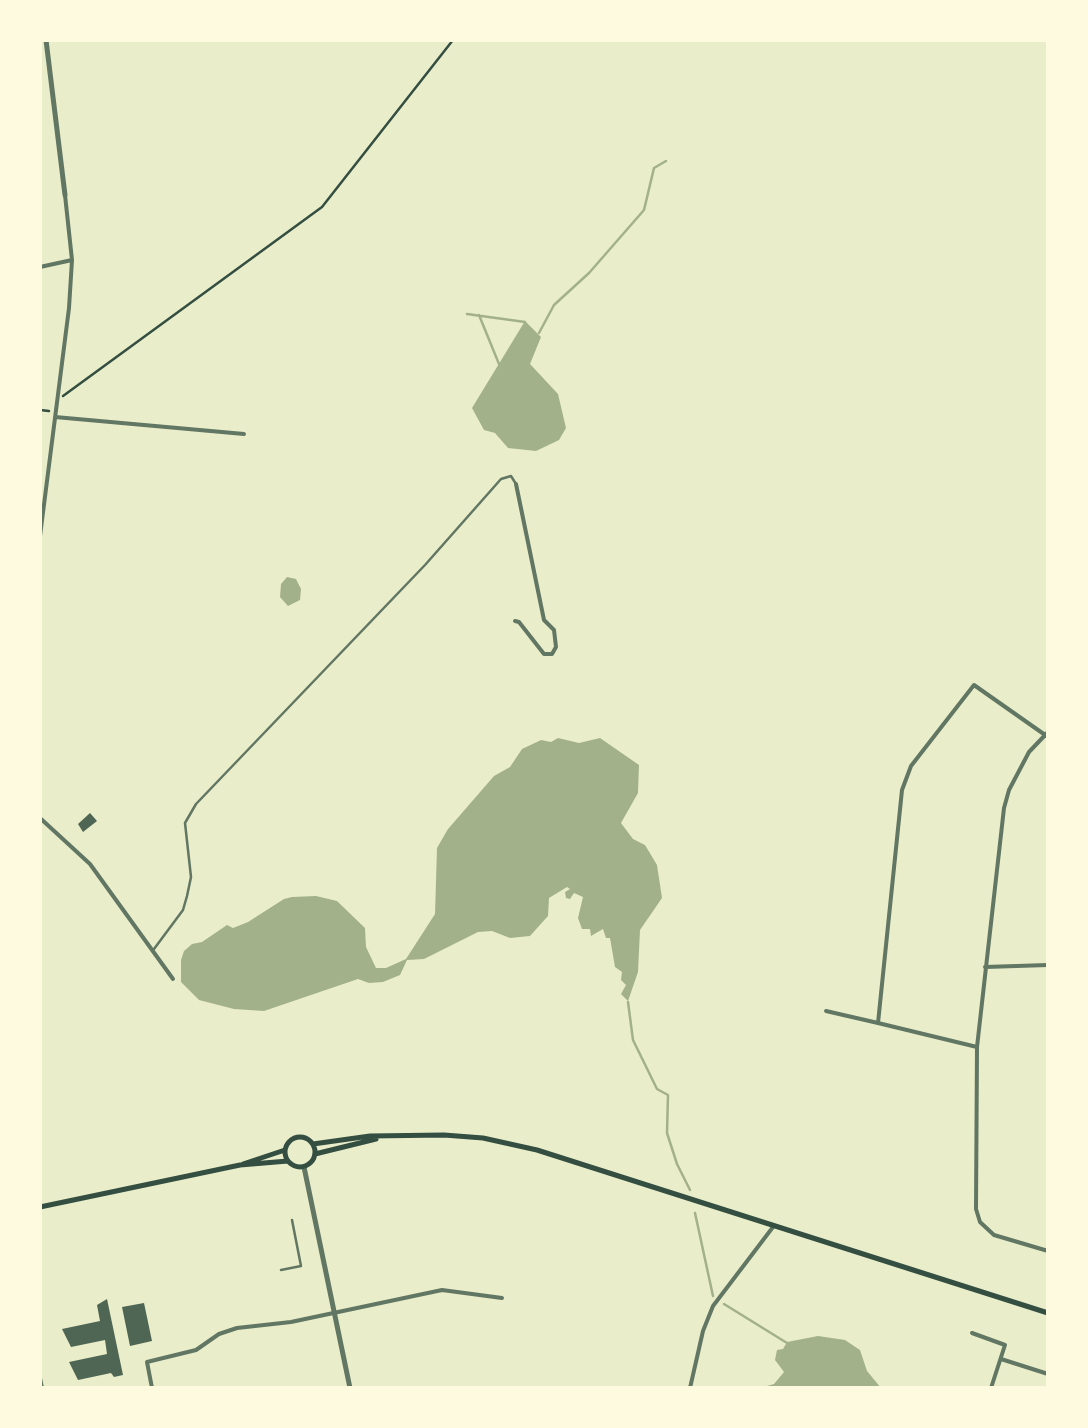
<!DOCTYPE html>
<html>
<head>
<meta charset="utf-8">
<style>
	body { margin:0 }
	#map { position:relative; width:1088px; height:1428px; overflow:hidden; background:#e9edc9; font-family:Commissioner,sans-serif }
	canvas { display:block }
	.frame { position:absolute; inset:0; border:42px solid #fefae0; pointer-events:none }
</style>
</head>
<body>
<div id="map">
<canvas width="1088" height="1428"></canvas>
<div class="frame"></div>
</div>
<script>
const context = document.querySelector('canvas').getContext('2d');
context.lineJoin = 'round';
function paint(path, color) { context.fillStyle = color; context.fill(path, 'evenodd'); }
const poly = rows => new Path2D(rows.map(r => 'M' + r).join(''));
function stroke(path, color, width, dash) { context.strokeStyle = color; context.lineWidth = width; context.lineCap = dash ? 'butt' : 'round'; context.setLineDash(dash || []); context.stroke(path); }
paint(poly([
	[525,321,541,337,530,364,558,394,566,428,559,440,536,451,508,448,495,433,484,430,472,408],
	[287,577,296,579,301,589,300,600,288,606,280,597,281,584],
	[558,738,579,743,600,738,639,765,638,793,621,823,633,839,645,845,657,865,662,898,640,930,638,972,628,1001,621,994,626,985,621,980,622,972,615,967,610,938,606,938,603,929,591,936,590,929,582,929,578,918,583,897,574,893,570,899,566,898,565,892,570,889,567,887,549,898,548,916,530,936,510,938,492,931,478,932,424,959,407,960,400,975,383,982,369,983,358,979,264,1011,234,1009,199,1000,181,982,181,960,184,951,192,944,202,942,227,925,233,928,248,922,284,899,292,897,316,896,337,901,365,928,366,947,376,968,386,968,406,959,435,914,437,848,448,829,494,776,510,767,522,749,541,740,551,742],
	[818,1336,845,1340,860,1350,867,1371,881,1388,760,1388,774,1384,784,1372,775,1360,777,1350,783,1349,787,1342]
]), '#a3b18a');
stroke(poly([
	[467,314,525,322],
	[479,315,499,364],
	[539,333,554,305,589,273,644,210,654,168,666,161],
	[628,1002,633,1040,657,1089,668,1095,667,1133,677,1164,690,1190],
	[695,1213,713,1296],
	[724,1304,787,1343]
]), '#a3b18a', 2.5);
paint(poly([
	[90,813,97,821,83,832,78,824],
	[107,1299,123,1375,114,1377,111,1373,78,1380,69,1362,107,1354,105,1340,71,1347,62,1329,100,1321,97,1305],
	[144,1303,152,1341,130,1346,122,1307]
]), '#4f6655');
stroke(poly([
	[63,396,322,207,453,40],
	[40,410,49,411]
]), '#344e41', 2.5);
stroke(poly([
	[154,949,183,910,187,896,191,877,185,823,196,804,425,565,501,479,511,476,516,484],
	[281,1270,301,1266,292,1220]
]), '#617663', 2.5);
stroke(poly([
	[40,267,72,260],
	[55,417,244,434],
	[40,536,69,308,72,260,65,195],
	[515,621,519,622,544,654,552,654,556,647,554,630,544,620,516,484],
	[1048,732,1029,752,1009,790,1004,808,977,1047,976,1209,980,1222,994,1235,1048,1251],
	[40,818,90,864,173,979],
	[985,967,1048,965],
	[826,1011,878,1023],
	[977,1047,878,1023,902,790,911,766,974,685,1048,737],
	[972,1333,1005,1345,991,1388],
	[1001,1359,1048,1374],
	[40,1378,42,1388],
	[152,1388,147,1362,196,1350,219,1334,237,1328,291,1322,442,1290,502,1298],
	[690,1388,703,1331,713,1306,773,1227]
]), '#617663', 4);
stroke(poly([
	[46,40,65,195],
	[304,1167,350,1388]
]), '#617663', 5);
stroke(poly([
	'285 1152a15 15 0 1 1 30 0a15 15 0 1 1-30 0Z',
	[313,1144,370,1136,444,1135,483,1138,537,1150,1048,1313],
	[315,1154,376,1139],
	[243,1164,285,1150],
	[40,1207,240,1165,288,1161]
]), '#344e41', 5);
</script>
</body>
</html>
